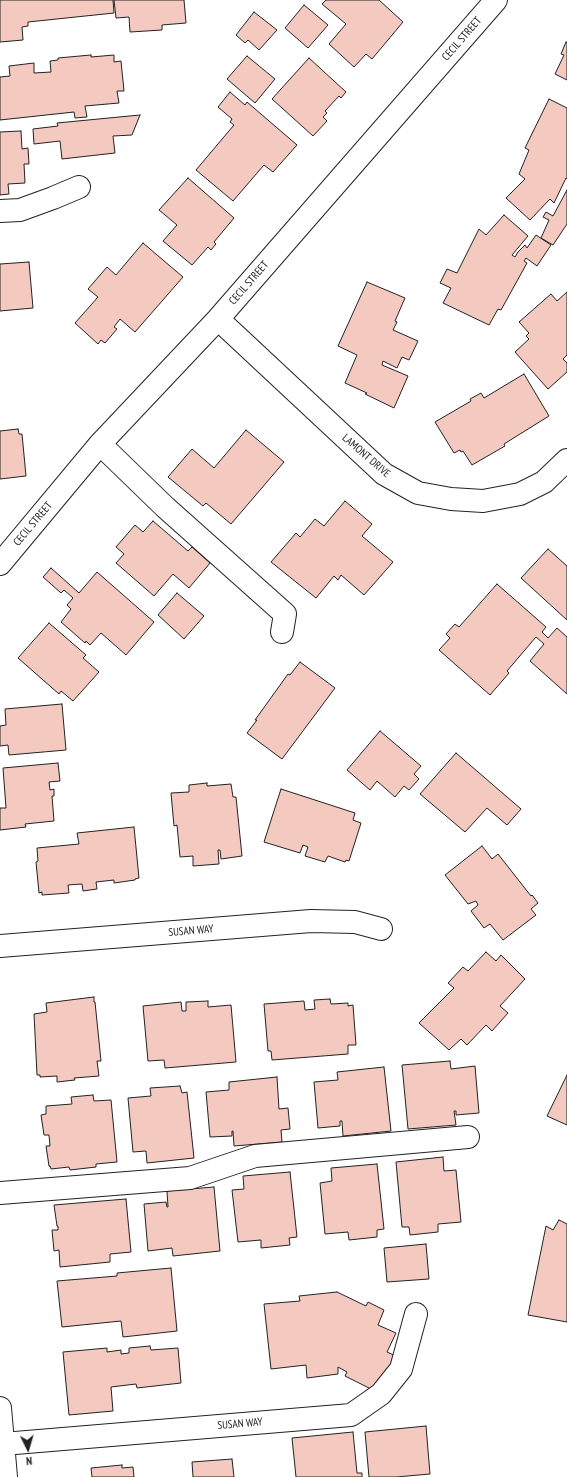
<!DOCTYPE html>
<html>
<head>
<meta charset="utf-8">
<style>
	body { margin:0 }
	#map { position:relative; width:567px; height:1477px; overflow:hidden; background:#fff; font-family:"PT Sans Narrow",sans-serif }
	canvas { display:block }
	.north { position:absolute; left:8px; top:1429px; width:40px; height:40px; -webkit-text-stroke:3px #fff; paint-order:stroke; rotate:175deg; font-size:11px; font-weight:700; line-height:16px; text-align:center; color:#222 }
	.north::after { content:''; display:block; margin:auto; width:14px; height:18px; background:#222; clip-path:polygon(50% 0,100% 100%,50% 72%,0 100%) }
</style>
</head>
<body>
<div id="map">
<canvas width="567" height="1477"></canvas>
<div class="north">N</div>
</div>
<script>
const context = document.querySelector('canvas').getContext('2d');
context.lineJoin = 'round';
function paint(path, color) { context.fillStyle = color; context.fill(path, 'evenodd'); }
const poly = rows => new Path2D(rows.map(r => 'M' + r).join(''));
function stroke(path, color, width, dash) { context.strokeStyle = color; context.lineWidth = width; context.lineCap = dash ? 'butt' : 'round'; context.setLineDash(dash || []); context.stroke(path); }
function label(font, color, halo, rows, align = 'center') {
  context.font = font + ' "PT Sans Narrow",sans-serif'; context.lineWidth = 3; context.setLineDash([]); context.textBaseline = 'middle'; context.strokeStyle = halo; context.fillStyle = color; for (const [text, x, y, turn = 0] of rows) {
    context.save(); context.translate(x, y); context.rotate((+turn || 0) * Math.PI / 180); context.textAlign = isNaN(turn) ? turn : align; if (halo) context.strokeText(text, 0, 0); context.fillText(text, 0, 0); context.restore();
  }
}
const building = poly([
	[0,0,113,0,114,13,28,22,28,26,22,27,23,40,0,42,0,0],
	[114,0,184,0,186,23,162,25,162,30,130,32,129,17,116,18,114,0],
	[326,0,379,0,403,22,372,59,366,54,354,67,329,44,346,24,322,4,326,0],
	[304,5,328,25,308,48,285,28,304,5],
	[254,12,277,30,259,50,248,40,245,43,236,35,254,12],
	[566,42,567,43,567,80,555,74,564,55,561,54,566,42],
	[91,55,91,57,114,55,114,62,121,61,124,91,117,91,119,103,85,106,87,117,75,118,74,112,0,120,0,77,10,76,9,66,34,63,34,73,51,72,50,61,58,60,58,58,91,55],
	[247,56,275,79,255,103,227,79,247,56],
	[309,58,346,92,341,98,339,96,325,111,327,113,323,117,327,121,313,136,272,99,309,58],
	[230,92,245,105,247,102,297,145,273,172,264,165,233,201,196,170,234,125,230,122,232,119,218,107,230,92],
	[549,99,567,108,567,179,566,178,554,203,550,199,530,220,506,198,525,179,519,174,529,150,525,148,549,99],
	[140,115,132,135,113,136,115,153,62,159,60,141,34,144,33,129,58,126,57,123,140,115],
	[21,131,22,149,28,148,29,164,24,164,25,183,8,184,9,194,0,195,0,132,21,131],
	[188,178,234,218,214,242,216,244,211,250,208,247,192,265,163,241,177,225,159,210,188,178],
	[567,190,567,224,553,245,541,238,549,220,543,217,546,212,553,216,567,190],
	[504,215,528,236,512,255,515,257,518,252,525,245,527,248,536,235,551,245,537,266,526,258,524,261,527,263,501,310,498,309,489,325,443,303,451,288,440,283,447,269,457,273,479,229,486,235,504,215],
	[143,243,183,277,135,332,120,319,114,327,117,329,105,343,101,340,98,344,75,323,98,297,88,289,107,267,116,275,143,243],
	[29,262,33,308,0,311,0,264,29,262],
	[367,282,405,298,395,321,397,322,393,330,418,341,409,360,402,357,397,368,383,361,382,365,408,376,394,408,365,394,367,393,345,383,357,355,338,346,367,282],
	[567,292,567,355,563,359,567,363,567,372,548,389,515,352,529,339,526,336,529,333,519,322,551,294,557,301,567,292],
	[524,374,549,416,504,444,505,446,472,465,463,451,461,452,460,450,454,453,435,422,471,401,470,399,481,393,484,398,524,374],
	[18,429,19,434,22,434,26,476,0,479,0,431,18,429],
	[246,430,284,462,231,524,206,503,203,506,168,477,192,449,214,468,246,430],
	[345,501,372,524,362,536,393,562,364,595,341,575,338,580,334,576,316,598,271,562,296,533,300,537,315,519,324,526,345,501],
	[153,521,188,551,192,547,210,563,189,588,173,574,154,596,116,563,124,554,116,547,135,525,143,532,153,521],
	[548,549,567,566,567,620,521,578,548,549],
	[51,568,79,593,97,572,154,622,126,655,101,633,90,645,86,641,85,643,61,622,71,609,67,605,73,598,64,590,61,593,43,577,51,568],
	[497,584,546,627,542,632,548,638,557,628,567,637,567,694,530,661,544,644,536,637,507,671,509,673,490,695,439,650,450,638,446,634,455,624,459,627,497,584],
	[177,593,204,616,184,639,158,615,177,593],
	[49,623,86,655,83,658,99,672,73,701,61,691,59,694,18,658,49,623],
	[300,662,335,688,282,759,247,733,257,720,255,720,288,674,290,675,300,662],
	[62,704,66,750,9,755,8,745,0,746,0,726,6,725,5,709,62,704],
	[380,731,421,766,414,774,419,779,409,790,404,786,395,797,377,781,370,790,347,770,380,731],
	[456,753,521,809,507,825,487,808,465,832,420,794,456,753],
	[58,763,60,781,49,782,50,790,54,789,54,796,52,796,54,821,25,824,26,827,0,830,0,808,6,808,3,768,58,763],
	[207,783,207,786,231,784,233,797,236,797,242,856,221,859,220,850,218,850,219,864,193,866,193,856,180,857,177,825,174,826,171,793,189,792,189,785,207,783],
	[281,789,355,813,353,820,361,823,349,861,346,860,345,862,328,856,325,862,305,856,308,847,303,845,300,853,264,842,281,789],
	[134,827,139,878,135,879,135,880,114,883,114,880,96,882,97,889,83,891,82,884,68,885,69,893,42,895,42,892,39,893,36,862,38,861,37,848,79,844,77,833,134,827],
	[482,846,492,859,498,854,531,896,532,895,538,903,531,909,536,915,503,940,490,924,484,928,471,911,478,905,476,901,468,904,445,875,482,846],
	[486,952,496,961,501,955,525,979,500,1006,508,1013,492,1031,486,1025,467,1045,461,1039,449,1050,419,1023,454,988,448,983,463,967,468,971,486,952],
	[94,997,94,1002,95,1002,101,1061,97,1061,99,1076,74,1078,75,1080,57,1082,57,1076,40,1077,40,1075,37,1075,34,1014,47,1012,46,1003,94,997],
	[330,999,331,1004,348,1003,348,1006,353,1005,356,1045,348,1045,348,1054,272,1060,271,1051,268,1051,264,1004,304,1001,305,1010,315,1009,314,1000,330,999],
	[208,1001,208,1007,231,1005,236,1062,165,1068,164,1060,148,1061,143,1006,181,1002,182,1011,186,1011,186,1002,208,1001],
	[450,1061,451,1069,475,1066,479,1113,456,1115,456,1111,454,1111,456,1125,408,1129,402,1065,450,1061],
	[384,1067,391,1131,343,1136,342,1121,340,1121,340,1126,318,1128,314,1082,338,1080,337,1072,384,1067],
	[567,1075,567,1125,547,1116,567,1075],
	[277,1077,279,1109,288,1108,290,1129,281,1130,282,1142,234,1146,233,1131,232,1131,232,1136,210,1137,206,1092,229,1090,229,1082,277,1077],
	[180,1086,182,1093,187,1092,194,1158,147,1163,146,1151,133,1152,128,1098,151,1096,150,1088,180,1086],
	[93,1095,94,1101,111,1100,117,1162,96,1164,96,1167,70,1170,69,1167,51,1169,50,1166,49,1166,46,1146,50,1146,49,1135,44,1135,41,1115,46,1114,46,1106,72,1104,71,1097,93,1095],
	[443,1157,444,1171,456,1170,461,1222,438,1224,438,1232,410,1235,409,1227,402,1227,396,1162,443,1157],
	[377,1164,384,1229,377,1230,377,1237,349,1240,348,1232,325,1234,320,1183,332,1181,331,1168,377,1164],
	[290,1172,297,1237,289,1238,290,1245,261,1248,261,1240,238,1242,232,1190,244,1189,243,1176,290,1172],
	[214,1187,220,1251,173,1256,172,1248,148,1251,144,1204,166,1202,167,1207,168,1207,167,1191,214,1187],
	[126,1199,131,1252,110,1254,110,1262,60,1267,59,1250,54,1251,52,1230,58,1230,58,1226,57,1226,54,1205,126,1199],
	[559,1220,567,1224,567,1322,528,1315,546,1226,553,1230,559,1220],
	[426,1244,429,1279,387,1282,384,1248,426,1244],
	[171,1268,177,1331,123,1337,121,1321,62,1327,57,1281,117,1276,117,1273,171,1268],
	[337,1292,366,1306,368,1302,384,1310,378,1325,396,1333,387,1352,398,1357,377,1392,345,1376,347,1372,338,1367,338,1374,307,1378,306,1365,271,1369,264,1304,300,1301,299,1296,337,1292],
	[150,1346,151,1350,178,1348,181,1383,137,1388,136,1384,111,1387,113,1411,69,1415,63,1352,107,1348,107,1352,121,1350,121,1354,129,1353,129,1348,150,1346],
	[426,1426,430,1474,396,1477,369,1477,365,1432,426,1426],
	[353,1432,357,1473,362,1473,362,1477,296,1477,292,1438,353,1432],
	[232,1459,234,1477,193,1477,192,1462,232,1459],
	[122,1465,122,1468,133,1467,134,1477,92,1477,91,1468,122,1465]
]);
paint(building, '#f3c9c0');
stroke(building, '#222', 1);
const minor = poly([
	[0,211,20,210,53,198,79,187],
	[218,319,384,474,418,493,451,499,483,501,520,494,544,482,567,460],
	[100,444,165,507,285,614,282,632],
	[0,564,100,444,218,319,496,0],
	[0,946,311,921,355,922,381,929],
	[0,1193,190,1178,255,1156,468,1137],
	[0,1408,6,1477],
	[3,1444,351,1415,381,1394,401,1369,416,1314]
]);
stroke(minor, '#222', 24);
stroke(minor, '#fff', 22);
label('11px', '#222', '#fff', [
	["CECIL STREET",462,39,-49],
	["CECIL STREET",249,283,-49],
	["LAMONT DRIVE",366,456,41],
	["CECIL STREET",33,524,-50],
	["SUSAN WAY",191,931,-5],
	["SUSAN WAY",240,1424,-5]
]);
</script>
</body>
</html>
